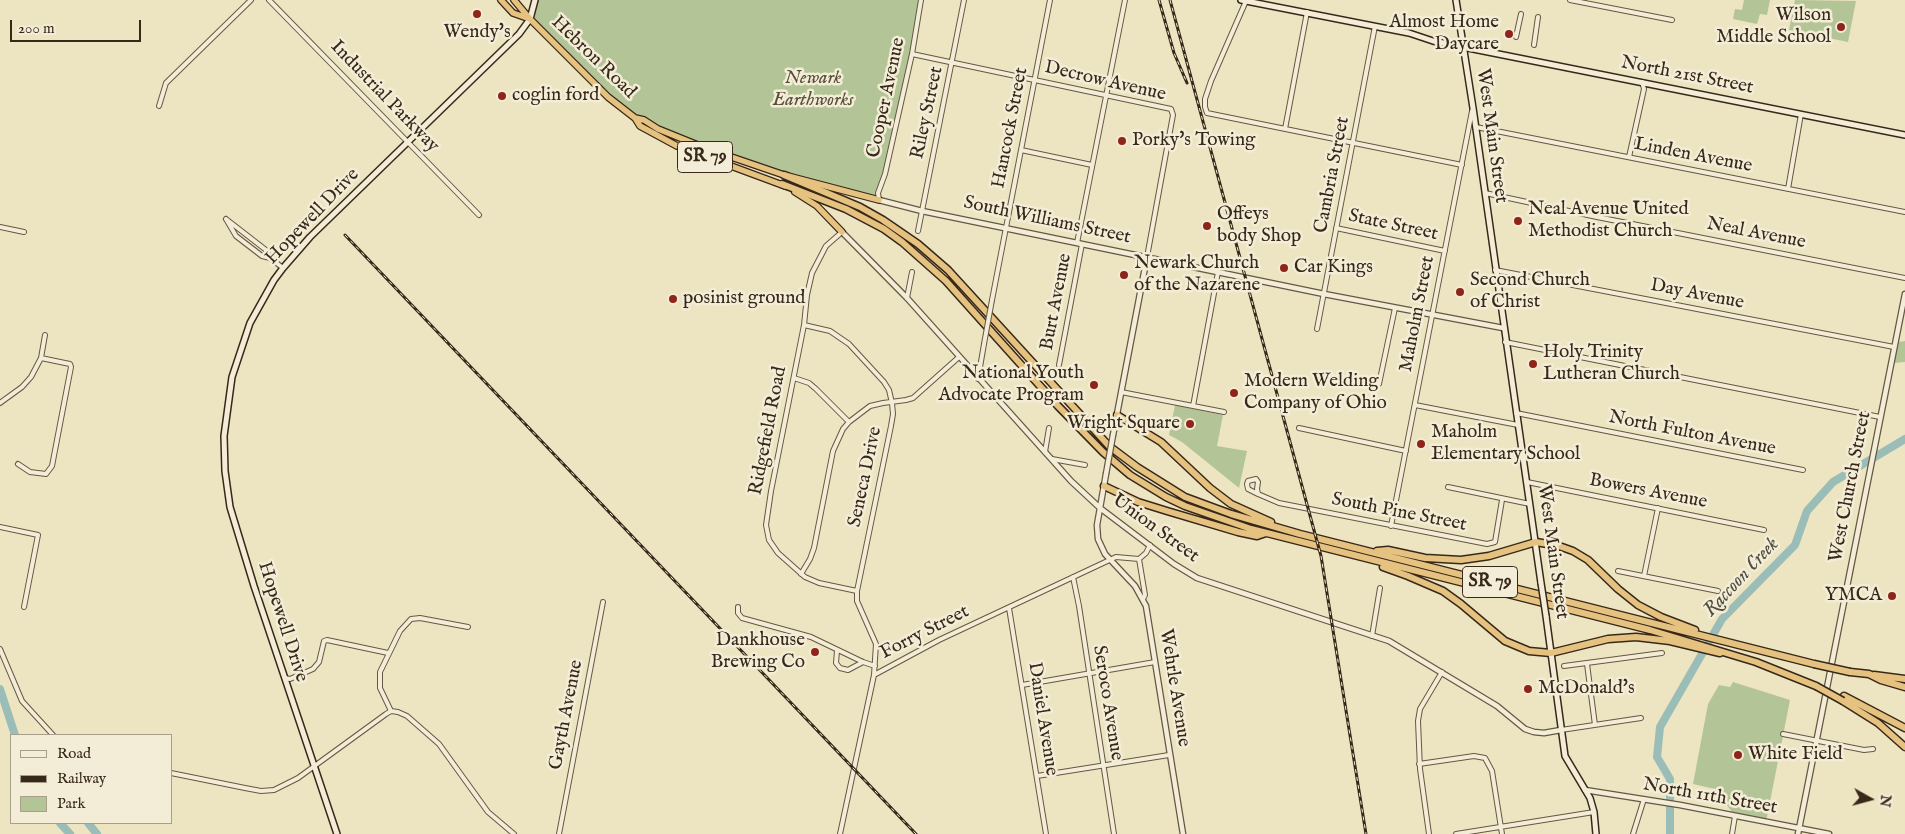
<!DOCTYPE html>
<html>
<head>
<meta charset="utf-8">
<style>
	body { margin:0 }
	#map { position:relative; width:1905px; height:834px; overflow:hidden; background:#ede4c1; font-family:"IM FELL English",serif }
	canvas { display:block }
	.legend { position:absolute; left:10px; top:734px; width:162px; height:90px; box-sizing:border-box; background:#f3edd7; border:1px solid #a89e8b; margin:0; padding:6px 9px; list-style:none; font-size:15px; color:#382819 }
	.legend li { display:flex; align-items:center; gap:10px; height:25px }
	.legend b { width:25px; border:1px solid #a89e8b }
	.north { position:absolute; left:1845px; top:774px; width:50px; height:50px; -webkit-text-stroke:4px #f3edd7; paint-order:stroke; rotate:97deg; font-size:14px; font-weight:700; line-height:20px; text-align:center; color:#382819 }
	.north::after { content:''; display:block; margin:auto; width:18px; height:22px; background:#382819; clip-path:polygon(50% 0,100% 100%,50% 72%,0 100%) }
	.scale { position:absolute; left:10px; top:20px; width:131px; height:22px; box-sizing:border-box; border:2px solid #382819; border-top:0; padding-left:6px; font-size:15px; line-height:18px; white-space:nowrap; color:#382819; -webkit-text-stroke:4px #f3edd7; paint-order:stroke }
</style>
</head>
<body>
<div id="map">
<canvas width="1905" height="834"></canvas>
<ul class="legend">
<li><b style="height:6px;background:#f3edd7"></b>Road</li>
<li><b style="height:6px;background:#382819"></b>Railway</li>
<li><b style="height:14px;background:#b3c597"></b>Park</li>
</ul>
<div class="north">N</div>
<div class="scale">200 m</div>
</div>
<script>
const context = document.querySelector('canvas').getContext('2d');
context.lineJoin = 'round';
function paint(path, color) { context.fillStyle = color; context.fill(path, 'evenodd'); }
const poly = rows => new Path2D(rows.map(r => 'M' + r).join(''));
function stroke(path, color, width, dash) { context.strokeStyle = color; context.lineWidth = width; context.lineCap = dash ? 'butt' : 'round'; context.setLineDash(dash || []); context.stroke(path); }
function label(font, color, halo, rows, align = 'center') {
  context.font = font + ' "IM FELL English",serif'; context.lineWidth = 5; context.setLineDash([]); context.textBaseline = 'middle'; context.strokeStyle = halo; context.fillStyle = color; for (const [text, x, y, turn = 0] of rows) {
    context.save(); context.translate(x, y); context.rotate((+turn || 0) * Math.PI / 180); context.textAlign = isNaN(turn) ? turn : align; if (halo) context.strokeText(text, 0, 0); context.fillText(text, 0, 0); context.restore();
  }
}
paint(poly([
	[535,0,921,0,912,54,880,185,879,200,850,194,690,143,635,118,608,97,530,19],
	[1744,0,1770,0,1767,15,1760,14,1757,24,1733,19,1735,9,1742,10],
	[1795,0,1856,1,1848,42,1789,30],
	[1905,341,1905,362,1894,363,1899,342],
	[1175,405,1223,415,1217,446,1247,451,1239,488,1182,442,1169,435],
	[1733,682,1790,700,1766,822,1735,816,1715,789,1693,784,1708,704,1719,685,1730,687]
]), '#b3c597');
stroke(poly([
	[0,689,15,735],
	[60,823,70,834],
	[88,823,97,834],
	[1670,834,1670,779,1657,757,1660,727,1722,619,1795,545,1807,511,1833,482,1905,439]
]), '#9abeb7', 8);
const minor = poly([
	[269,0,479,215],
	[1570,0,1672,20],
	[1246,1,1211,81,1205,99,1205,107,1207,113,1462,165],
	[1516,37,1521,14],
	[1534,45,1538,17],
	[912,54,1171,109,1173,115,1147,257],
	[159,106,166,83,251,0],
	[1476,127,1905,212],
	[1285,129,1307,12],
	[1021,150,1092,165],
	[1629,157,1644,89,1642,82],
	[1788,189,1801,114],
	[1485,193,1597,217,1905,278],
	[879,200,878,193,885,174,912,54,921,0],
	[226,219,236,236,262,256,270,258,283,268],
	[226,219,266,250,270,258],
	[0,227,24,232],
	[1336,228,1445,251],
	[918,231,964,0],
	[842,232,826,246,812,273,807,295,804,325,771,491,766,525,769,540,778,553,805,577,819,583,857,591],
	[1077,243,1125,0],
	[1495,270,1894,347],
	[907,298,912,272],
	[992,300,1050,0],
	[804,325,830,331,849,344,884,382,889,390,892,403,893,414,891,426,857,591,857,601,876,644,874,675],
	[1317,329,1375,26],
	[1505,342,1880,417],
	[1059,365,1082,244],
	[794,378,809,383,816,389,849,422],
	[978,379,984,344],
	[1379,384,1395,308],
	[1121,392,1224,412],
	[0,403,22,387,31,377,41,358,45,335],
	[1415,405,1518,425],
	[1193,406,1218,272],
	[1516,413,1803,470],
	[1299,428,1406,451],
	[1045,452,1049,428],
	[1052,459,1085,465],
	[18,464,30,472,46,474,52,466,71,367,70,364,65,363,41,358],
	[1527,482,1764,530],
	[1448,487,1530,504],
	[1258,494,1248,489,1247,484,1248,481,1256,479,1258,482,1257,489,1258,494,1279,503,1487,544,1495,542,1502,500],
	[1391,526,1472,111],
	[0,527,38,535,24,607],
	[1139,559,1145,595,1143,599],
	[1618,571,1718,591],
	[801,574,810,559,814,548,833,451,843,429,849,422,870,406,883,403,906,400,913,398,959,357],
	[1644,576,1658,508],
	[1073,577,1079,606,1114,834],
	[738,607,738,613,742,618,811,637,863,662,875,666],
	[1009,608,1046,834],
	[1372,636,1380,588],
	[0,649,22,701,53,735],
	[837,651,836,663,840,668,848,670,863,662],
	[1587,664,1595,725],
	[1564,666,1662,653],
	[285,678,290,679,313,669,319,662,324,641,327,640,388,653],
	[1022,685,1155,662],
	[391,711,380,688,380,672,400,631,411,619,420,618,468,627],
	[1561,730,1641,718],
	[1783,734,1864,750,1873,749],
	[1419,764,1474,756,1485,758,1492,771,1502,834],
	[171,773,245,788,261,791,274,790,298,778,386,714,391,711,398,712,407,716,439,744,488,812,514,834],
	[1037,776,1169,755],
	[559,834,603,602],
	[840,834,874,675,939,640,1116,557,1139,559,1146,553,1150,545],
	[1429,834,1420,769,1418,721,1420,709,1442,672],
	[1456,834,1594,812],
	[1633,834,1644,799],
	[1732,834,1735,816]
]);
const tertiary = poly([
	[879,200,922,211,1324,294,1503,328],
	[842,232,907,298,1071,481,1100,508,1174,564,1197,578,1389,641,1497,706,1525,729,1534,732,1544,733,1561,730],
	[1113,435,1147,257],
	[1106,474,1097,525,1098,539,1105,554,1135,586,1146,606,1183,834],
	[1585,790,1680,805,1829,834],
	[1798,834,1905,294]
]);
const secondary = poly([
	[1241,0,1409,33,1433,41,1905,135],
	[1456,0,1473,108,1541,583],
	[1546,616,1565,756,1590,798,1594,812,1596,834],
	[337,834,254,586,230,507,225,471,224,436,232,377,250,323,274,280,283,268,310,237,519,34,530,19,535,0]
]);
const trunk = poly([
	[501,0,513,13,530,19],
	[514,0,530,19,608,97,635,118,640,126,677,146,785,186],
	[635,118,644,120,658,129,705,148,784,175,879,200],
	[795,192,817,206,842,232]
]);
const motorway = poly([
	[784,175,860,207,883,220,918,244,948,270,1109,446,1137,467,1185,497,1231,514,1300,534,1814,664],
	[782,184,846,209,884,229,902,242,946,281,1058,406,1103,452,1130,475,1166,497,1185,506,1251,529,1650,630,1756,662,1816,686],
	[1117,415,1161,442,1210,488,1231,504,1271,522],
	[1104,486,1138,502,1167,511,1238,532,1257,536,1266,533],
	[1377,551,1388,550,1425,558,1461,560,1489,556,1536,542,1559,546,1573,551,1588,560,1618,589,1638,605,1661,617,1695,630],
	[1383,567,1408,576,1443,591,1461,604,1505,641,1529,651,1551,653,1608,639,1636,637,1670,641,1720,653],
	[1850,672,1869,674,1881,680,1905,687],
	[1874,675,1905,679],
	[1844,696,1905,728],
	[1843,701,1878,723,1905,747]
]);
stroke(minor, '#655743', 6);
stroke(tertiary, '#655743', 7);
stroke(secondary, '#382819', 8);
stroke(trunk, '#382819', 8);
stroke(motorway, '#382819', 9);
stroke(minor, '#f3edd7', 4);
stroke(tertiary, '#f3edd7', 4.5);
stroke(secondary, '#f3edd7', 5);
stroke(trunk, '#e6c280', 5.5);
stroke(motorway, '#e6c280', 6);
const rail = poly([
	[1159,0,1174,53,1187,83],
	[1170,0,1321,556,1366,834],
	[345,235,916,834]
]);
stroke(rail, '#382819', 3);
stroke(rail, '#f3edd7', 1, [4]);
const minorBridge = poly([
	[984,344,992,300]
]);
const tertiaryBridge = poly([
	[1106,474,1113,435]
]);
const secondaryBridge = poly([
	[1541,583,1546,616]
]);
const motorwayBridge = poly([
	[1814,664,1850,672],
	[1816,686,1843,701]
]);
stroke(minorBridge, '#655743', 6, []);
stroke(tertiaryBridge, '#655743', 7, []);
stroke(secondaryBridge, '#382819', 8, []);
stroke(motorwayBridge, '#382819', 9, []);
stroke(minorBridge, '#f3edd7', 4);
stroke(tertiaryBridge, '#f3edd7', 4.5);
stroke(secondaryBridge, '#f3edd7', 5);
stroke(motorwayBridge, '#e6c280', 6);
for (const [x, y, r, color] of [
	[477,14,5,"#8f2418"],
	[1841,27,5,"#8f2418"],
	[1509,34,5,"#8f2418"],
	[502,96,5,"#8f2418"],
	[1122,141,5,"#8f2418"],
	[1518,221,5,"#8f2418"],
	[1207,226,5,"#8f2418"],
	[1284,268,5,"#8f2418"],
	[1124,275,5,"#8f2418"],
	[1460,292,5,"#8f2418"],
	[673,299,5,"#8f2418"],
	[1533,364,5,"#8f2418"],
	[1094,385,5,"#8f2418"],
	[1234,393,5,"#8f2418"],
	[1190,424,5,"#8f2418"],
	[1421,444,5,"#8f2418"],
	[1892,596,5,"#8f2418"],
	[815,652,5,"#8f2418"],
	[1528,689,5,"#8f2418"],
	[1738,755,5,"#8f2418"]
]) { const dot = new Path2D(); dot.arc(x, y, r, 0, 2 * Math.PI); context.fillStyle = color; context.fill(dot); stroke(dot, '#f3edd7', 2); }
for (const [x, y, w] of [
	[705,157,55],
	[1490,582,55]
]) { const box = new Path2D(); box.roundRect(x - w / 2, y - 15.5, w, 31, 4); context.fillStyle = '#f3edd7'; context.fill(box); stroke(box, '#382819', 1); }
label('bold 18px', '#382819', null, [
	["SR 79",705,157],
	["SR 79",1490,582]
]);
label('19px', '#382819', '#f3edd7', [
	["Wilson",1831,16,"right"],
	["Middle School",1831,38,"right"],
	["Almost Home",1499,23,"right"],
	["Daycare",1499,45,"right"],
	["Wendy's",477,33,"center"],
	["coglin ford",512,96],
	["Porky's Towing",1132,141],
	["Neal Avenue United",1528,210],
	["Methodist Church",1528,232],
	["Offeys",1217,215],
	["body Shop",1217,237],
	["Newark Church",1134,264],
	["of the Nazarene",1134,286],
	["Car Kings",1294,268],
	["Second Church",1470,281],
	["of Christ",1470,303],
	["posinist ground",683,299],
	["Holy Trinity",1543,353],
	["Lutheran Church",1543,375],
	["National Youth",1084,374,"right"],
	["Advocate Program",1084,396,"right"],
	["Modern Welding",1244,382],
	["Company of Ohio",1244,404],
	["Wright Square",1180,424,"right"],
	["Maholm",1431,433],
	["Elementary School",1431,455],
	["YMCA",1882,596,"right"],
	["Dankhouse",805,641,"right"],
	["Brewing Co",805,663,"right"],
	["McDonald's",1538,689],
	["White Field",1748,755]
], 'left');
label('19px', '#382819', '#f3edd7', [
	["Hebron Road",593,58,44],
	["North 21st Street",1687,76,11],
	["Decrow Avenue",1105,82,13],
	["Industrial Parkway",384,97,46],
	["Cooper Avenue",887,98,-78],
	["Riley Street",928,113,-78],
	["Hancock Street",1011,128,-79],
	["West Main Street",1491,136,82],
	["Linden Avenue",1693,156,11],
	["Cambria Street",1333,175,-79],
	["Hopewell Drive",313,217,-46],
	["South Williams Street",1047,221,12],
	["State Street",1393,226,12],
	["Neal Avenue",1756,234,11],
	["Day Avenue",1697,295,11],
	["Burt Avenue",1057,302,-79],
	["Maholm Street",1418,314,-79],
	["Ridgefield Road",769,431,-79],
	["North Fulton Avenue",1692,434,11],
	["Seneca Drive",866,477,-78],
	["West Church Street",1851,487,-79],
	["Bowers Avenue",1648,492,11],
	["South Pine Street",1399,513,11],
	["Union Street",1155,529,36],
	["West Main Street",1552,552,82],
	["Hopewell Drive",282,622,72],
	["Forry Street",925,633,-27],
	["Wehrle Avenue",1174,688,81],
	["Seroco Avenue",1107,703,81],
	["Gayth Avenue",567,715,-79],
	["Daniel Avenue",1042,719,81],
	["North 11th Street",1710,797,10]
]);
label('italic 19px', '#574f38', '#f3edd7', [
	["Newark",813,79],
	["Earthworks",813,101]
]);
label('italic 20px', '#504e40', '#f3edd7', [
	["Raccoon Creek",1742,578,-47]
]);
</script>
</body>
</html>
